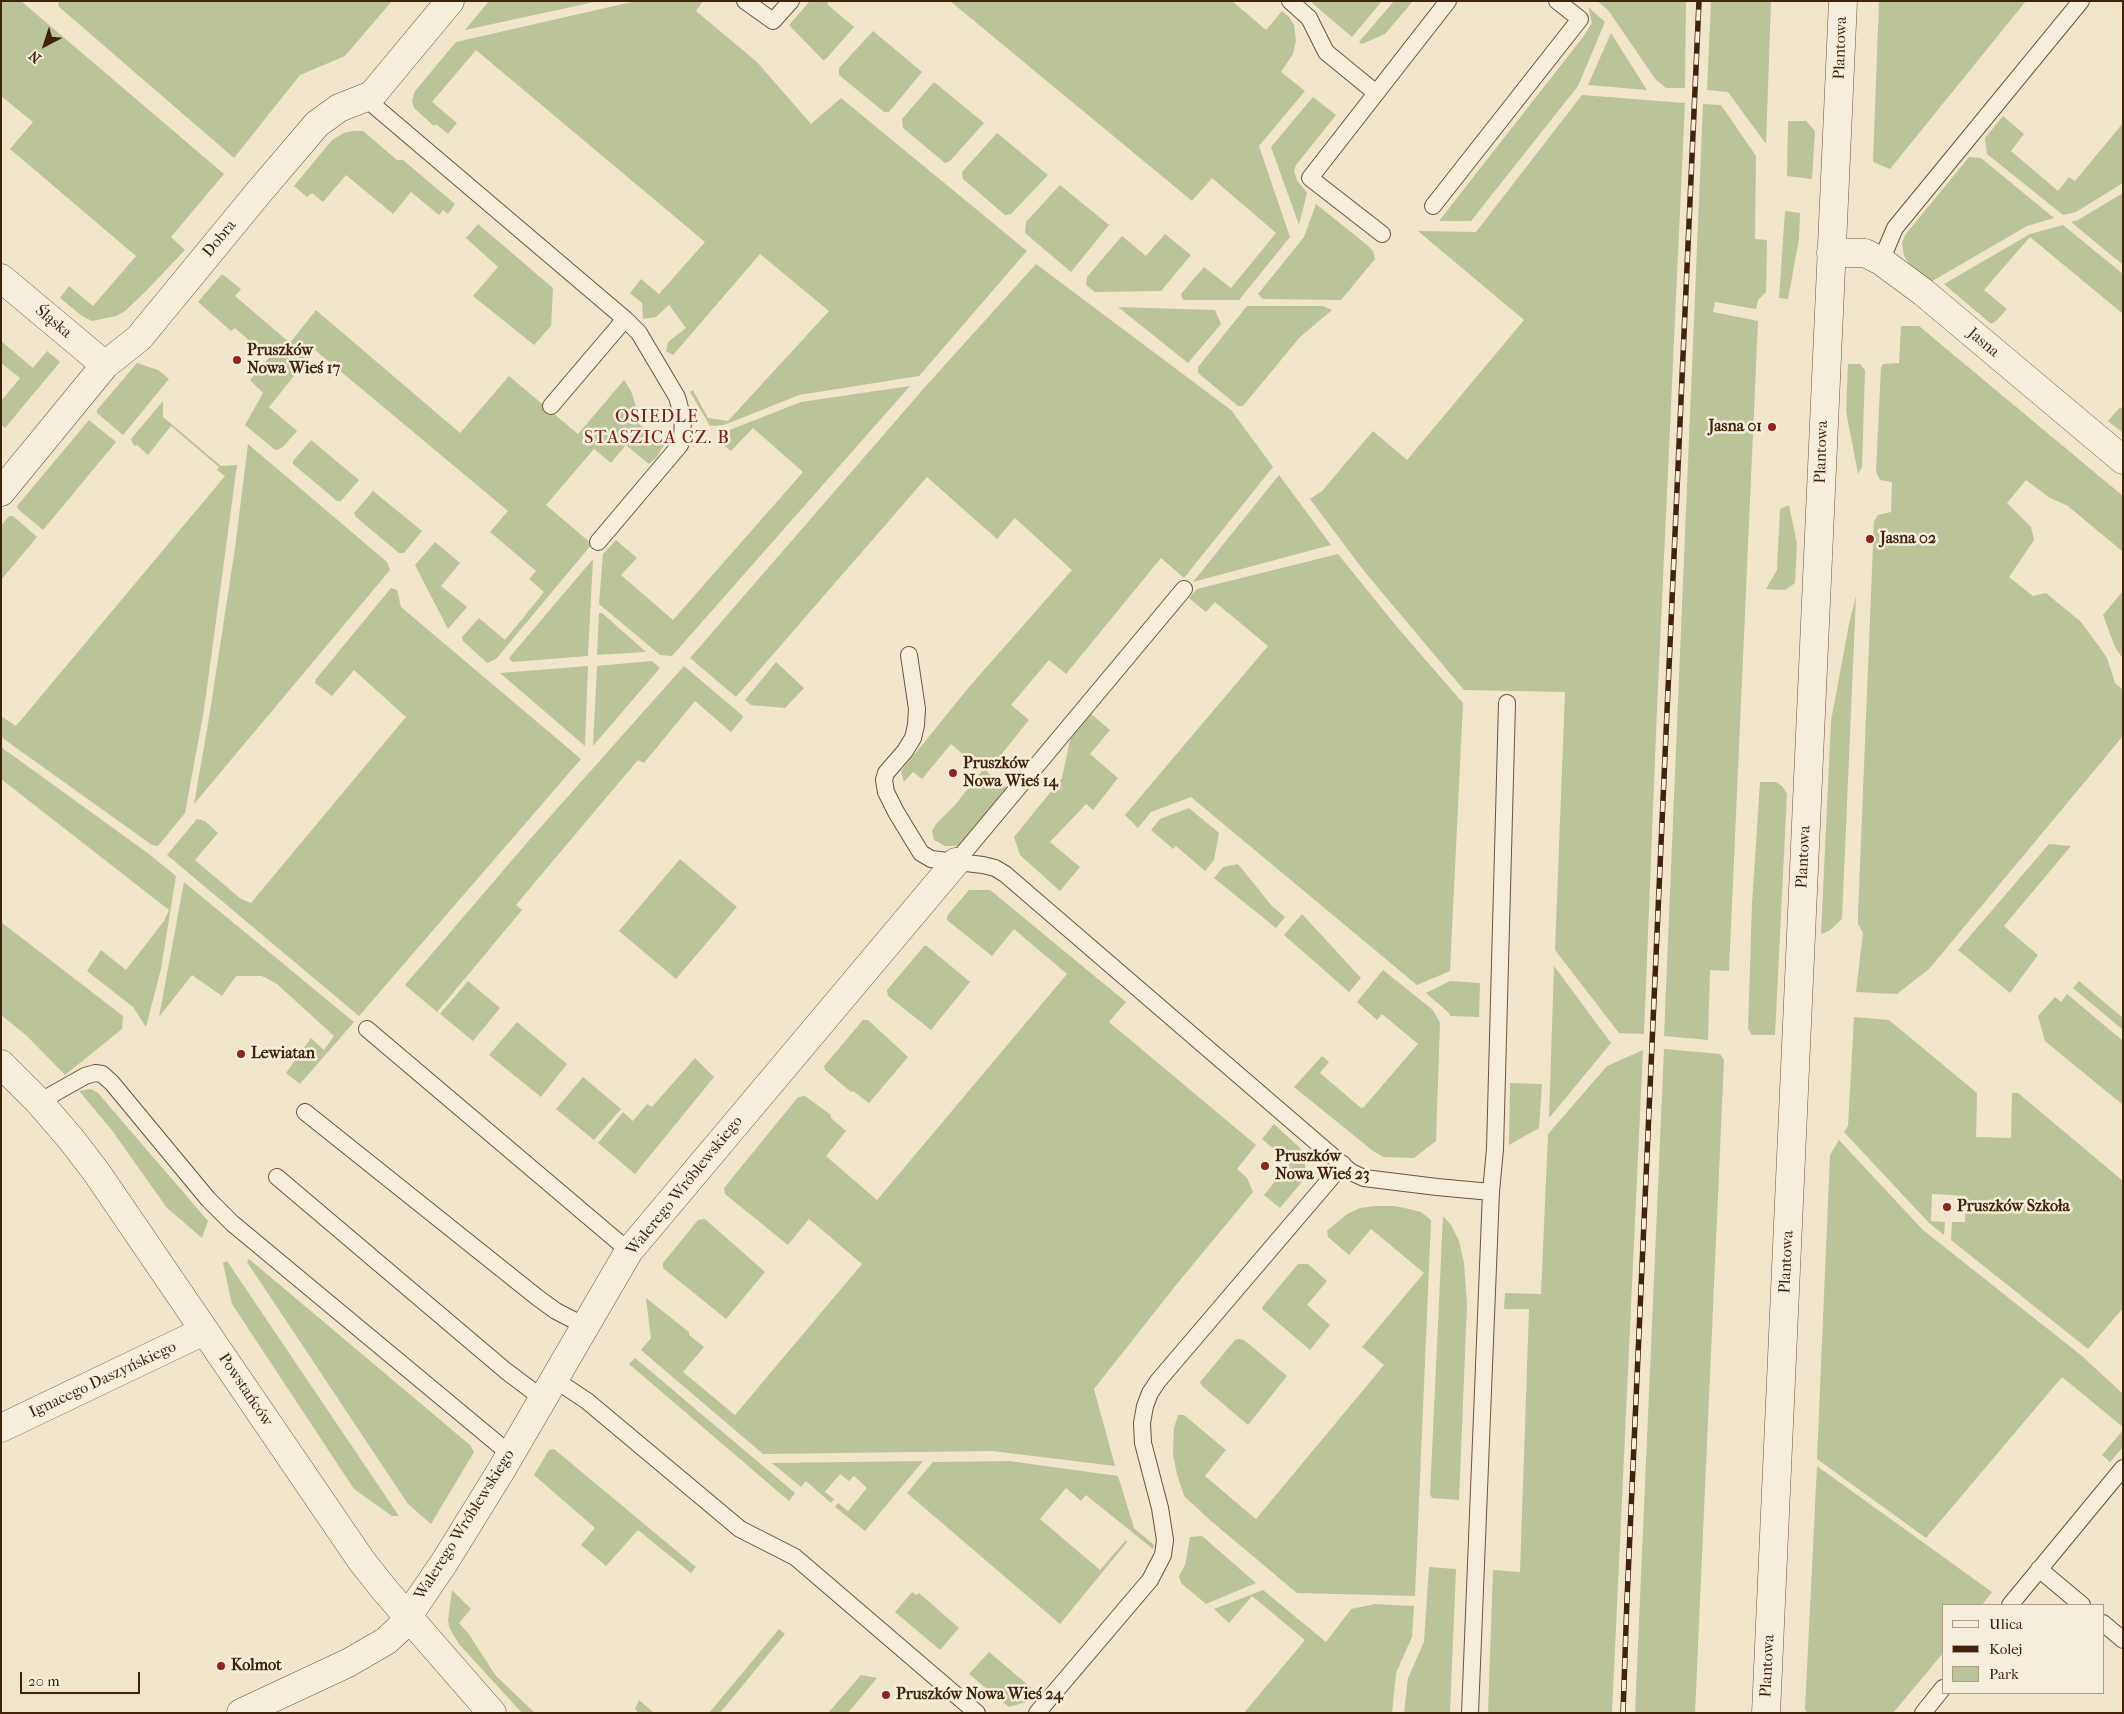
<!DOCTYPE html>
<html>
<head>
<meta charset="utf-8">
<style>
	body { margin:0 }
	#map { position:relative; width:2124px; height:1714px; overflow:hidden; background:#f1e5cb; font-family:"IM FELL French Canon",serif }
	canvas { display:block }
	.frame { position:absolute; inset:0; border:2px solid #412309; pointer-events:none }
	.legend { position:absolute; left:1942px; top:1604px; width:162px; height:90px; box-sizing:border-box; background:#f6eedd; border:1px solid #ae9d88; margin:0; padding:6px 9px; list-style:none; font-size:15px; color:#412309 }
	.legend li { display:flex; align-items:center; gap:10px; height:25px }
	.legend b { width:25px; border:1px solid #ae9d88 }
	.north { position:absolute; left:20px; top:20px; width:50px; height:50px; -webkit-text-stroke:4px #f6eedd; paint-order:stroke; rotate:220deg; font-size:14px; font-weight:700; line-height:20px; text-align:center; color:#412309 }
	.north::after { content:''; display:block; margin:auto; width:18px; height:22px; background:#412309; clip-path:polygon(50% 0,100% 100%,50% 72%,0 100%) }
	.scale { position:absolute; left:20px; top:1672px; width:120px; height:22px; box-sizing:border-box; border:2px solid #412309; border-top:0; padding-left:6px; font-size:15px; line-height:18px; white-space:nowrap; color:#412309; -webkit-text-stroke:4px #f6eedd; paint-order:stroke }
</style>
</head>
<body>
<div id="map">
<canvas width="2124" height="1714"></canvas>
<div class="frame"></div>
<ul class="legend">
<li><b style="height:6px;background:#f6eedd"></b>Ulica</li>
<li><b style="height:6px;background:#412309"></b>Kolej</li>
<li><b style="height:14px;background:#bbc497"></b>Park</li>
</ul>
<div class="north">N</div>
<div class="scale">20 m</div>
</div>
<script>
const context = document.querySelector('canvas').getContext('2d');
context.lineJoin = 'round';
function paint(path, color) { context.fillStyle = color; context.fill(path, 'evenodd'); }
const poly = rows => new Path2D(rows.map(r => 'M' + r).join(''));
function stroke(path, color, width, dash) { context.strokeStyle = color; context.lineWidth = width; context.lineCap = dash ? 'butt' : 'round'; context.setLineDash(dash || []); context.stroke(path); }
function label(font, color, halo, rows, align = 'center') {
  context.font = font + ' "IM FELL French Canon",serif'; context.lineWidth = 5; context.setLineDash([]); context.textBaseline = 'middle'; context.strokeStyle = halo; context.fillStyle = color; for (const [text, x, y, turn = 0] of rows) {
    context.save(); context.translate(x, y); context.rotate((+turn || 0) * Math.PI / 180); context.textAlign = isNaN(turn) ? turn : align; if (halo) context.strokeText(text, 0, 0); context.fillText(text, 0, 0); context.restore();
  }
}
paint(poly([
	[1,1,21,1,224,174,171,237,185,250,146,291,125,311,116,316,92,321,82,316,60,298,69,286,93,306,136,256,10,149,33,122,1,96],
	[59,1,392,1,345,56,300,75,234,158,58,6],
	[489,1,599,1,465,30],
	[636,1,703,1,696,11,757,62,811,124,841,98,1027,251,919,376,799,395,724,425,710,426,690,392,693,390,708,418,728,421,829,311,760,254,673,355,666,351,668,342,686,328,669,305,656,317,643,319,642,303,630,293,641,279,659,294,705,242,476,50,432,102,457,123,448,134,436,124,434,126,414,108,412,101,415,91,456,42],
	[810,1,829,1,827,4,854,27,826,59,823,60,789,25],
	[950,1,1232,1,1266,30,1282,11,1289,17,1294,25,1296,41,1293,54,1281,72,1305,91,1259,146,1290,237,1239,300,1183,300,1181,294,1204,267,1231,288,1276,233,1212,178,1192,201],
	[1314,1,1382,1,1352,37,1312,3],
	[1394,1,1413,1,1385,34,1362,44,1359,42],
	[1597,1,1686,1,1685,88,1666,88,1656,80,1608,10],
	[1711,1,1771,1,1766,144,1728,92,1707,90],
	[1879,1,2026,1,1890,169,1873,162],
	[1588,7,1605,22,1578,86,1471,221,1439,221,1583,37,1592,23],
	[873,31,922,72,889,112,884,112,839,75,839,68],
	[1611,33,1647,90,1588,85],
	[934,82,984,123,950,161,945,163,903,128,902,119],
	[1582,95,1685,103,1657,709,1644,1034,1619,1033,1555,950,1565,692,1464,690,1364,571,1310,499,1322,491,1373,431,1407,460,1524,320,1418,231,1476,232],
	[1313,97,1336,115,1296,165,1294,171,1297,180,1307,193,1299,225,1271,147],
	[1703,104,1721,105,1756,156,1755,239,1767,240,1766,292,1758,300,1756,309,1715,302,1713,312,1758,321,1729,971,1710,970,1708,1040,1664,1036],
	[2003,116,2024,134,2011,151,2058,191,2069,177,2075,181,2123,123,2123,183,2076,212,2063,215,1987,154,1985,138],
	[1788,121,1806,121,1815,131,1812,179,1787,176],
	[353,131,363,131,397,160,403,160,455,204,448,214,443,210,439,215,411,192,393,214,346,175,323,202,312,193,307,197,294,186,332,140,344,133],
	[997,133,1048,175,1011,214,1005,215,963,179,962,172],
	[1969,157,1981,158,2054,218,2027,226,1929,283,1910,265,1904,256,1902,243,1905,235],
	[1060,185,1109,225,1071,272,1025,233,1026,222],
	[2123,193,2123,265,2071,222,2078,220],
	[1316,204,1367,245,1373,251,1375,259,1341,300,1263,299,1258,294,1304,237],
	[1785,211,1800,213,1799,239,1788,299,1779,298],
	[478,224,553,288,551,326,534,345,473,296,498,267,466,238],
	[2063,225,2123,274,2123,314,2030,237,1984,290,2007,309,1996,321,1991,324,1944,284,2030,234],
	[1165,234,1191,255,1161,291,1095,292,1086,285,1087,277,1122,236,1146,256],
	[1036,264,1231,410,1273,467,1184,578,1161,558,1066,674,1049,660,1011,705,1029,720,987,772,1007,788,963,842,957,846,945,846,934,840,932,831,936,824,955,805,982,771,951,744,922,779,913,772,904,782,901,771,969,687,1072,570,1015,518,997,539,927,477,736,697,690,658,925,387],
	[222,274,241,289,235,296,290,343,316,310,460,433,509,376,578,434,624,380,631,391,638,413,640,425,664,445,656,458,649,464,626,445,611,463,594,449,546,505,592,544,496,659,487,663,463,641,462,637,479,618,505,640,544,592,529,579,536,571,490,532,508,511,315,350,269,407,297,431,283,447,277,450,274,449,245,425,263,393,250,380,269,358,235,328,231,331,198,302],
	[1247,306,1323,306,1332,310,1300,337,1243,406,1238,406,1198,373,1198,367],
	[1118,307,1215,310,1221,324,1188,363],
	[1901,326,1919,326,2123,496,2123,552,2068,506,2050,498,2026,480,2007,503,2031,527,2034,540,2009,577,2033,596,2046,593,2081,622,2098,645,2107,658,2115,683,2123,690,2123,736,1929,969,1897,994,1856,992,1863,933,1858,924,1858,913,1874,521,1878,515,1891,512,1892,482,1880,480,1876,472,1881,367,1883,364,1899,363],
	[1,341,33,368,47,351,60,362,5,428,1,424,1,401,20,378,1,363],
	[137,363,158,370,169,379,123,435,97,413,97,410],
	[1848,364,1860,364,1865,370,1862,467,1858,474,1846,411],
	[910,386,672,656,660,655,599,604,603,554,616,540,637,558,621,575,673,620,803,472,753,428,731,451,719,441,727,431,801,402],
	[163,401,163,417,221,466,237,465,204,710,185,813,158,846,152,845,1,737,1,716,16,726,225,476,217,470,219,467,171,426,148,455,137,445,135,446,133,444,131,439],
	[2120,407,2123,409,2123,433,2108,421],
	[89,420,116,442,43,530,18,509,17,506],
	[311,440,359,480,341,501,337,501,293,464,293,461],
	[248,444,387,562,390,570,194,804,209,718,235,548],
	[1279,475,1331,545,1193,582],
	[373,491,422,531,404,553,399,553,356,517,354,513],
	[1789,505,1797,544,1795,583,1785,590,1766,589,1777,570,1780,509],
	[9,516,13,516,37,537,1,580,1,526],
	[435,542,460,563,441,586,467,607,448,629,415,565],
	[1338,554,1397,627,1463,703,1450,971,1417,985,1191,797,1151,812,1138,828,1125,815,1268,646,1215,602,1206,612,1189,598,1197,589],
	[593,559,588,656,512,662,509,658],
	[391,588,397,590,401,607,581,759,359,1016,167,855,197,819,205,821,218,833,195,860,241,899,251,903,406,717,354,670,332,696,315,683,316,679],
	[2123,591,2123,659,2115,647,2103,615],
	[1856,596,1842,919,1829,931,1821,934,1831,721,1849,624],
	[599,613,602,613,646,652,597,655],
	[652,661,660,668,593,746,597,666],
	[776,662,804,688,785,708,751,705,745,700],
	[588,666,585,746,500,673],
	[684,666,743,716,742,719,731,732,695,701,644,763,638,760,557,856,516,905,522,910,437,1012,405,985,531,838],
	[1091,714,1110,730,1090,754,1118,778,1093,810,1086,804,1050,842,1080,867,1060,891,1020,855,1014,837,1062,778,1070,740],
	[1,747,149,854,176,876,161,969,146,1027,133,1007,87,971,101,950,126,970,164,921,169,910,1,779],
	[1760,782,1776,782,1782,786,1787,794,1775,1035,1752,1035,1748,1029,1752,904],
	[1189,808,1219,833,1214,860,1205,871,1176,846,1173,849,1151,830,1160,819],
	[2049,844,2071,846,2004,926,2038,955,2010,993,1958,950],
	[680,859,737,907,676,979,619,931],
	[1238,864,1272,906,1285,917,1276,928,1214,878,1223,867],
	[184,882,354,1022,300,1084,286,1073,311,1038,324,1050,334,1036,277,984,262,976,236,976,222,996,192,975,159,1017],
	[969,890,990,890,1126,1002,1109,1022,1256,1145,1237,1169,1247,1178,1253,1192,1176,1285,1094,1389,1115,1466,992,1451,763,1454,641,1350,651,1338,646,1298,689,1332,689,1335,704,1347,683,1372,735,1415,862,1264,809,1219,788,1245,725,1194,724,1188,798,1097,805,1096,831,1115,831,1118,846,1131,826,1156,877,1200,1067,974,1014,929,992,956,947,920,947,916],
	[1302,914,1361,978,1349,992,1284,935],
	[1,922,123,1016,122,1029,65,1075,27,1036,1,1015],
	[924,946,927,946,970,982,931,1030,888,996,887,990],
	[1554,966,1611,1043,1549,1118],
	[1383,970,1433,1010,1440,1023,1436,1141,1414,1158,1383,1157,1373,1151,1294,1087,1322,1056,1329,1062,1320,1073,1361,1108,1364,1107,1418,1044,1382,1014,1377,1020,1357,1002],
	[468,981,500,1008,473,1041,440,1014],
	[1450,981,1480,983,1479,1017,1450,1016,1449,1013,1426,993],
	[2079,981,2123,1018,2123,1030,2073,988],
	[2067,994,2123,1041,2123,1105,2045,1041,2038,1016,2055,997,2061,1002],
	[1854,1017,1889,1020,1977,1093,1976,1137,2011,1138,2012,1093,2018,1093,2123,1181,2123,1308,2088,1349,1951,1240,1952,1222,1965,1222,1966,1196,1932,1194,1931,1221,1945,1222,1944,1235,1929,1223,1844,1132,1848,1126],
	[863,1020,868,1020,908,1057,869,1103,853,1091,851,1092,825,1070,824,1066],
	[517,1022,567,1064,541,1097,489,1055],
	[1664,1049,1720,1054,1724,1060,1695,1713,1635,1713],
	[1643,1050,1612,1713,1488,1713,1493,1570,1520,1572,1529,1309,1504,1309,1505,1293,1541,1294,1548,1134,1607,1066],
	[695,1058,714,1077,635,1174,598,1143,623,1112,633,1121,647,1104,652,1107],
	[583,1077,621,1109,594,1140,556,1109],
	[1510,1083,1542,1084,1539,1128,1509,1145],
	[91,1089,98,1093,208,1221,202,1238,167,1208,111,1129,79,1091],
	[1274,1124,1300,1148,1305,1164,1306,1177,1280,1208,1264,1195,1290,1163,1262,1139],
	[1839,1140,1923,1230,2082,1356,2123,1394,2123,1427,2062,1377,1926,1538,1817,1459,1830,1155],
	[1376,1206,1395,1206,1409,1209,1421,1212,1431,1220,1415,1596,1297,1593,1211,1521,1184,1496,1177,1474,1173,1455,1174,1428,1178,1415,1184,1415,1226,1450,1205,1476,1256,1519,1384,1365,1362,1347,1424,1273,1371,1229,1349,1255,1328,1237,1327,1231,1347,1214,1360,1208],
	[1443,1216,1451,1225,1459,1241,1464,1263,1467,1305,1459,1500,1432,1498,1430,1494],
	[705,1219,765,1272,726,1319,663,1268,663,1263,698,1220],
	[249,1259,470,1445,474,1452,431,1524,408,1504,247,1262],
	[227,1261,399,1516,392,1516,354,1489,232,1304,223,1263],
	[1298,1264,1308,1264,1327,1281,1307,1305,1330,1325,1310,1350,1262,1309,1263,1306],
	[1239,1339,1244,1340,1287,1376,1248,1425,1202,1386,1200,1382,1235,1340],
	[635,1358,795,1493,789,1501,629,1364],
	[2123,1430,2123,1447,2110,1462,2102,1455],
	[554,1449,696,1567,691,1573,638,1530,606,1566,581,1545,595,1528,534,1475,549,1450],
	[923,1461,865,1531,835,1507,838,1503,848,1511,867,1488,854,1476,849,1481,840,1474,825,1492,834,1499,831,1503,806,1481,801,1487,772,1463],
	[1009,1461,1118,1476,1134,1528,1154,1545,1153,1549,1086,1495,1081,1501,1066,1488,1040,1519,1100,1570,1126,1540,1127,1542,1060,1624,907,1493,933,1462],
	[1817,1466,1992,1592,1982,1605,1943,1605,1943,1653,1893,1713,1807,1713,1805,1709],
	[1202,1536,1256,1583,1206,1604,1181,1583,1179,1576,1185,1565,1190,1537],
	[1429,1567,1456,1569,1450,1713,1404,1713,1408,1678,1424,1642],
	[452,1590,471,1609,459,1623,468,1633,496,1676,535,1713,522,1713,459,1644,450,1629,448,1621],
	[1263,1590,1326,1642,1351,1609,1375,1604,1414,1606,1412,1637,1396,1673,1392,1713,1244,1713,1305,1640,1252,1596,1229,1623,1214,1609],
	[912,1592,916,1595,919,1593,959,1628,940,1650,895,1612],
	[779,1629,785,1634,720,1713,709,1713],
	[989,1652,1041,1696,1040,1698,1009,1707,969,1674],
	[861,1675,877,1678,848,1713,828,1713],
	[639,1700,654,1713,639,1713,635,1709]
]), '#bbc497');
const service = poly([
	[745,1,773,21,791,1],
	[1290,1,1309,18,1326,52,1376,93],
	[365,98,625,319,639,333,677,397,683,419,682,438,680,445,598,542],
	[1433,206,1580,19,1557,1],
	[1382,234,1310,178,1448,1],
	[1881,261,1895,228,2081,1],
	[551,406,625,319],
	[909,655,917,709,916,725,913,738,905,751,886,773,884,780,886,792,896,812,921,853,931,859,983,865,995,868,1005,874,1351,1172,1364,1178,1437,1187,1491,1192],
	[956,862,1184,589],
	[367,1029,629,1251],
	[39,1102,85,1076,95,1073,102,1074,112,1083,208,1199,232,1223,510,1454],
	[305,1112,538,1298,556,1311,585,1326],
	[277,1177,506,1371,542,1398],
	[554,1379,587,1401,740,1529,795,1557,977,1713],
	[2039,1569,2082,1605],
	[2010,1605,2123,1468],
	[2103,1623,2123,1640],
	[1037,1713,1150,1580,1163,1555,1165,1540,1160,1508,1143,1443,1142,1423,1145,1406,1150,1393,1158,1381,1343,1164],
	[1470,1713,1491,1192,1495,1149,1507,703],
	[1923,1713,1943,1688]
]);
const minor = poly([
	[1831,253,1865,253,1881,261,1923,292,2123,460],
	[1,278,105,365],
	[1,492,105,365,139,338,259,192,317,124,339,108,372,95,450,1],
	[1,1428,204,1331],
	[241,1713,348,1663,386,1641,399,1629,444,1563,502,1469,629,1251,956,862],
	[1766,1713,1843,1]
]);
const tertiary = poly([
	[1,1064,39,1102,71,1139,97,1173,361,1560,383,1588,492,1713]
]);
stroke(service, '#6d543a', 18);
stroke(minor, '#6d543a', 29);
stroke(tertiary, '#6d543a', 29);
stroke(service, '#f6eedd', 16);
stroke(minor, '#f6eedd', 28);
stroke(tertiary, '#f6eedd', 28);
const rail = poly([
	[1623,1713,1627,1599,1699,1]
]);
stroke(rail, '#412309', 5.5);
stroke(rail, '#f6eedd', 4, [11]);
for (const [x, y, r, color] of [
	[237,360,5,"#8f2418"],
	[1772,427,5,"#8f2418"],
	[1870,539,5,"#8f2418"],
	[953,773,5,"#8f2418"],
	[241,1054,5,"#8f2418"],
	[1265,1166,5,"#8f2418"],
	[1947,1207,5,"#8f2418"],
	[221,1666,5,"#8f2418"],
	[886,1695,5,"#8f2418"]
]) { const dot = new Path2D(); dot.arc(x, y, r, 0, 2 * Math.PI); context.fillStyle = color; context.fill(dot); stroke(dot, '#f6eedd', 2); }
label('16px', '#412309', '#f6eedd', [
	["Plantowa",1841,48,-88],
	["Dobra",220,239,-51],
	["Śląska",53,322,40],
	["Jasna",1983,343,40],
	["Plantowa",1822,452,-88],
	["Plantowa",1804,857,-87],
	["Walerego Wróblewskiego",685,1186,-51],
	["Plantowa",1787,1262,-87],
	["Ignacego Daszyńskiego",103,1380,-25],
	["Powstańców",245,1390,56],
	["Walerego Wróblewskiego",465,1525,-58],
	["Plantowa",1768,1666,-87]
]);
label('bold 16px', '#412309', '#f6eedd', [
	["Pruszków",247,351],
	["Nowa Wieś 17",247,369],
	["Jasna 01",1762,427,"right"],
	["Jasna 02",1880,539],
	["Pruszków",963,764],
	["Nowa Wieś 14",963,782],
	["Lewiatan",251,1054],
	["Pruszków",1275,1157],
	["Nowa Wieś 23",1275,1175],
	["Pruszków Szkoła",1957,1207],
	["Kolmot",231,1666],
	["Pruszków Nowa Wieś 24",896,1695]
], 'left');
context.letterSpacing = '1px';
label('18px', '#7a1f14', '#f6eedd', [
	["OSIEDLE",657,418],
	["STASZICA CZ. B",657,439]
]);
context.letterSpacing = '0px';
</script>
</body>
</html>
